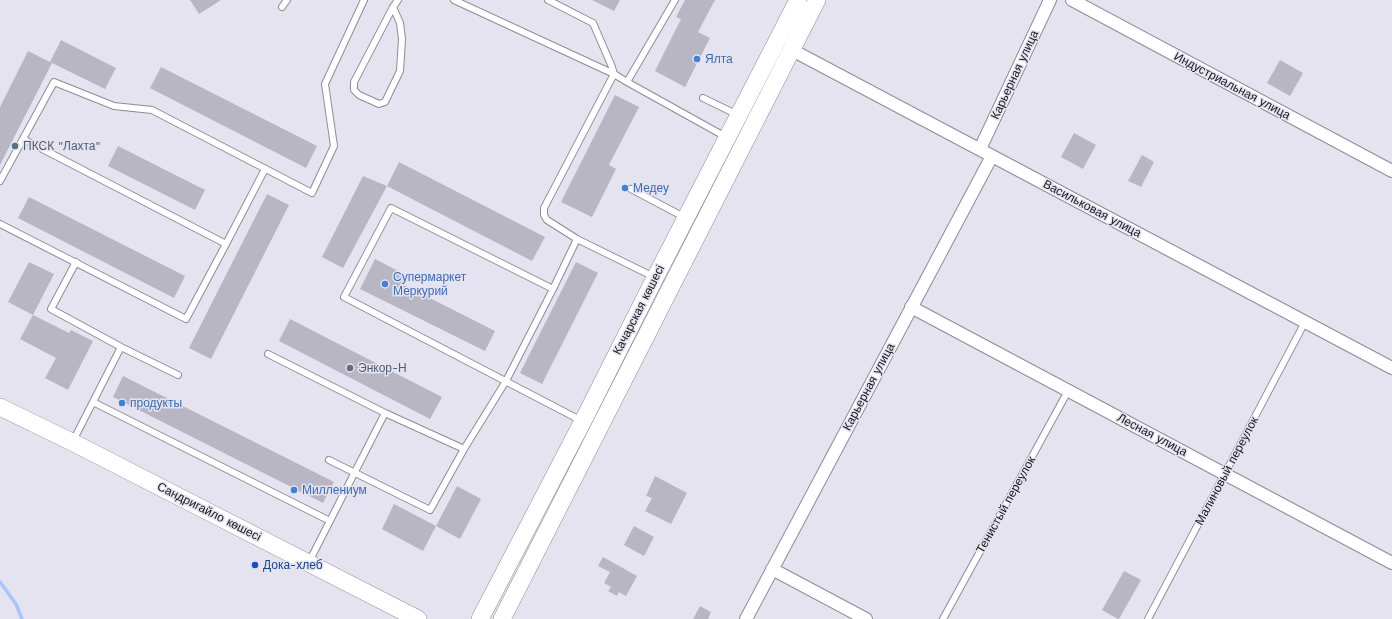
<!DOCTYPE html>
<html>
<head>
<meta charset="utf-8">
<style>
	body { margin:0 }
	canvas { display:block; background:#e6e3f0 }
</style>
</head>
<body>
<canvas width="1392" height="619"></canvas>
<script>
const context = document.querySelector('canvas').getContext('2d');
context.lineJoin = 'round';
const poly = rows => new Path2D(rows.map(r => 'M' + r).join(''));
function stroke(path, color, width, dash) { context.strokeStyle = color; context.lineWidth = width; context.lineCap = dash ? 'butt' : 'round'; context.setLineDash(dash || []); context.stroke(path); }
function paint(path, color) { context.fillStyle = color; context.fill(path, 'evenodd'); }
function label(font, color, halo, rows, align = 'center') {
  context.font = font + ' "Work Sans",sans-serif'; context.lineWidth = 3; context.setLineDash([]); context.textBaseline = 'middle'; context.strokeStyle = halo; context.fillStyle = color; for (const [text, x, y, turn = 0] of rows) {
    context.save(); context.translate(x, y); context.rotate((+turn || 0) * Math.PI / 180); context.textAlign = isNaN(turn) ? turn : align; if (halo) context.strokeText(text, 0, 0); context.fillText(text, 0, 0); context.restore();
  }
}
stroke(poly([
	[0,582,16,604,22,619]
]), '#a5c5fd', 3.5);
paint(poly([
	[190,0,221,0,199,14],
	[592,0,620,0,614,11],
	[685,0,715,0,698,32,710,38,685,87,655,71,681,19,676,17],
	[61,40,116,68,105,89,50,62],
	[28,51,52,63,0,165,0,107],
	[1280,60,1303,73,1290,96,1267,83],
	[161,67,317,146,306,168,150,88],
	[615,95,639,107,609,165,616,169,592,217,561,202],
	[1074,133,1096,145,1083,169,1061,157],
	[118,146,205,190,195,210,108,166],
	[1142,155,1154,162,1141,187,1128,181],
	[399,162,545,237,532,261,387,186],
	[363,176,387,186,343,268,322,257],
	[267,194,289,205,211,359,189,348],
	[29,197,185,276,174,298,18,218],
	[375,259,406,275,402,284,495,331,485,351,360,289],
	[29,262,54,274,33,315,8,302],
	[576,262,598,273,542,384,520,373],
	[33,315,69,333,71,330,93,341,68,390,45,378,56,358,20,339],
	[290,319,442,397,430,419,279,341],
	[123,376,334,482,323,503,113,397],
	[655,476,687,493,671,524,645,511,652,498,646,496],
	[457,486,481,499,460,539,436,526],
	[394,504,436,526,423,551,382,529],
	[634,526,654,537,644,556,624,545],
	[603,557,637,576,626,596,619,592,617,596,608,591,611,587,604,583,610,572,598,566],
	[1124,571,1141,580,1119,619,1118,619,1102,610],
	[700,606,711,612,708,619,693,619]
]), '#b8b6c2');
const lane = poly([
	[454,0,614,74,544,208,544,215,547,220,577,239,654,277],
	[548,0,593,23,612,67,614,74,627,82,726,137],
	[282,7,287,0],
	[393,7,400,23,402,39,400,71,385,102,379,104,359,95,354,90,354,82,393,7,398,0],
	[627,82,675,0],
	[703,98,738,115],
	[23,139,226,244],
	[0,181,54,82,114,106,152,110,312,193,334,146,325,84,364,0],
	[631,189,684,217],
	[0,224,186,319,226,244,265,169],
	[577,239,553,289,391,208,344,297,582,421],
	[121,347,178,375],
	[268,354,385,413,464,449],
	[93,402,330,521],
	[73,441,121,347,51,309,76,262],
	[329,460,430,510,464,449,506,381,553,289],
	[309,562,385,413],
	[943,619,1068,391],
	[1148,619,1305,322]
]);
const street = poly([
	[1072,0,1392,171],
	[792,50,1392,368],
	[980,149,1050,0],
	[911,307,1392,563],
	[772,569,866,619],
	[746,619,992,156]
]);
const secondary = poly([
	[0,407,72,442,418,619],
	[480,619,583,421,655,278,798,0],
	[502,619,817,0]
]);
stroke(lane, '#8d8b96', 8);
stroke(street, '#8d8b96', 14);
stroke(secondary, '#8d8b96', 18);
stroke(lane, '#fff', 6);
stroke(street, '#fff', 12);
stroke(secondary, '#fff', 17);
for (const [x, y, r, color] of [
	[697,59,4,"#3f7fe0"],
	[15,146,4,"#5c6f8a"],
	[625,188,4,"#3f7fe0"],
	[385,284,4,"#3f7fe0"],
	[350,368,4,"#5c6f8a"],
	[122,403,4,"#3f7fe0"],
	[294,490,4,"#3f7fe0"],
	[255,565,4,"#1a4fb4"]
]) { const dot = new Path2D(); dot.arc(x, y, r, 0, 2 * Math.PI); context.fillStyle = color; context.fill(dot); stroke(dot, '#e6e3f0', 1.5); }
label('12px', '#366cbe', '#e6e3f0', [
	["Ялта",705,59],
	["Медеу",633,188],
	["Супермаркет",393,277],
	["Меркурий",393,291],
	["продукты",130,403],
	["Миллениум",302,490]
], 'left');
label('12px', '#17161b', '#e6e3f0', [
	["Карьерная улица",1015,75,-65],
	["Индустриальная улица",1232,86,28],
	["Васильковая улица",1092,209,28],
	["Качарская көшесі",639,310,-63],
	["Карьерная улица",869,387,-62],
	["Лесная улица",1152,435,28],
	["Малиновый переулок",1227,471,-62],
	["Тенистый переулок",1006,505,-61],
	["Сандригайло көшесі",209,512,27]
]);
label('12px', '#4e5e75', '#e6e3f0', [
	["ПКСК \"Лахта\"",23,146],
	["Энкор-Н",358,368]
], 'left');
label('12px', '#164399', '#e6e3f0', [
	["Дока-хлеб",263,565]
], 'left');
</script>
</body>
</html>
